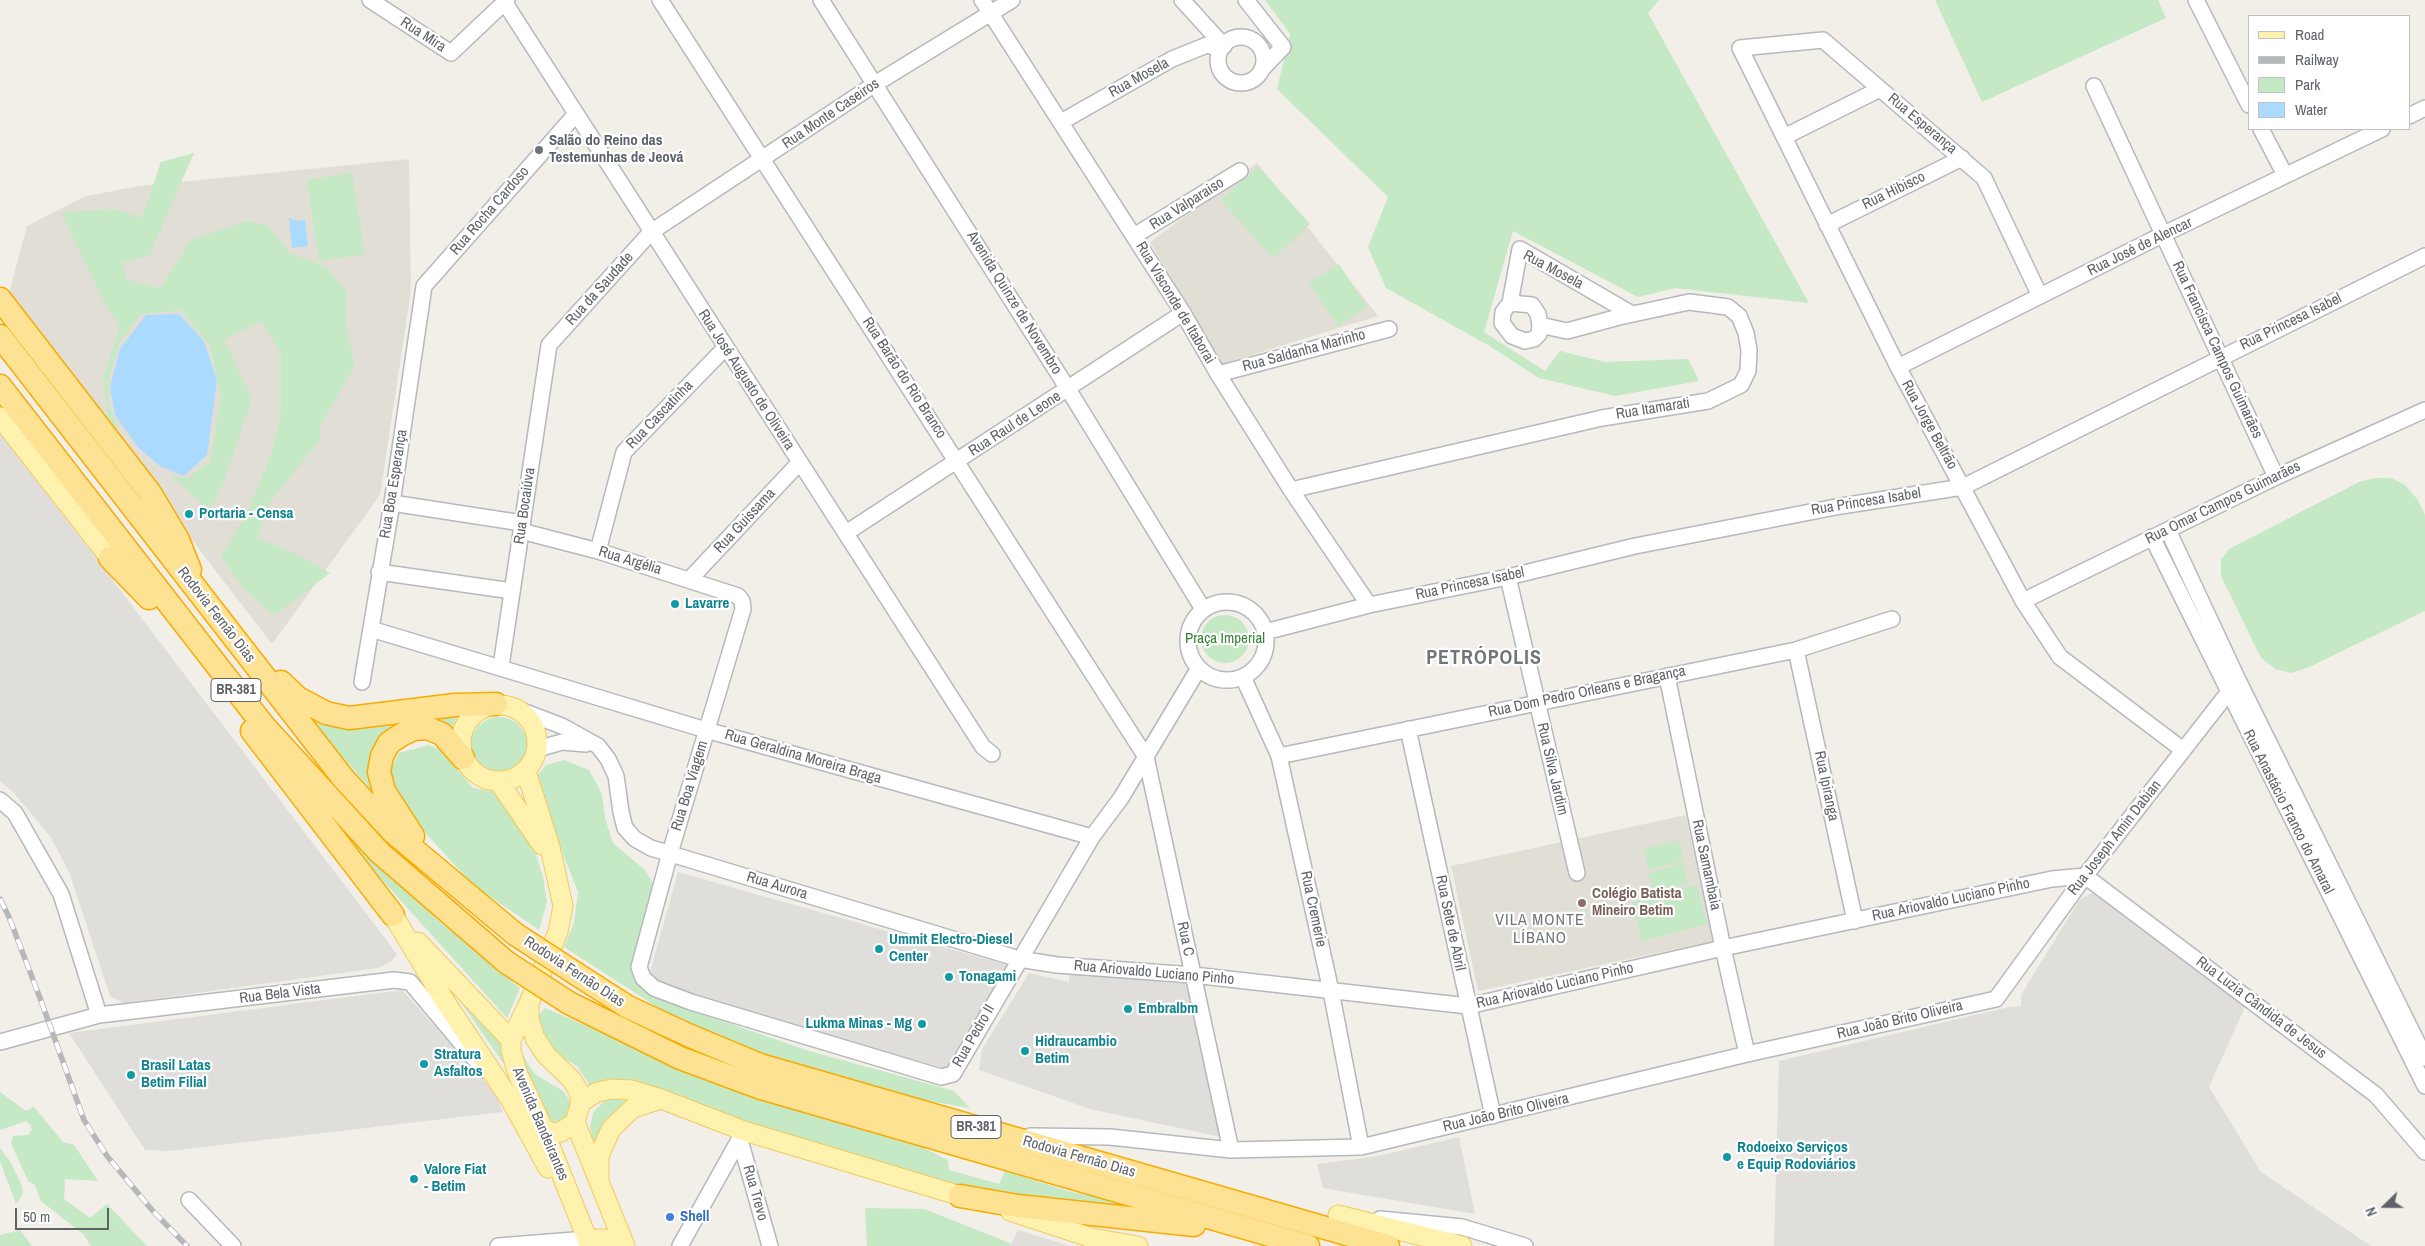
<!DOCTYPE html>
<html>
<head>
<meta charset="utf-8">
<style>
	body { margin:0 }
	#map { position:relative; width:2425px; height:1246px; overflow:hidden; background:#f1efe8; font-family:"Archivo Narrow",sans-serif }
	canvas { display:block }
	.legend { position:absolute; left:2248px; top:15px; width:162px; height:115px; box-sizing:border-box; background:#fff; border:1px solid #bfc1c3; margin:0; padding:6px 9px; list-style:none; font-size:15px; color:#5f6368 }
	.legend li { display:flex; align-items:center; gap:10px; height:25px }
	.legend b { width:25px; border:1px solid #bfc1c3 }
	.north { position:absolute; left:2360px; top:1181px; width:50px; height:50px; -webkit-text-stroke:4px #fff; paint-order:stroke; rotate:248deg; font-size:14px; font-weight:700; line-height:20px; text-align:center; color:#5f6368 }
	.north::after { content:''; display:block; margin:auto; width:18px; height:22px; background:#5f6368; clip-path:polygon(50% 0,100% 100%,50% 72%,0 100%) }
	.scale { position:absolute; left:15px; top:1208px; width:94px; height:22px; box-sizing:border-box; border:2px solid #5f6368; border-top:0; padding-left:6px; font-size:15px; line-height:18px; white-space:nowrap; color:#5f6368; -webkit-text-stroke:4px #fff; paint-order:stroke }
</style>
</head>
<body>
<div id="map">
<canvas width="2425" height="1246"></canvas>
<ul class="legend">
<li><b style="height:6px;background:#fff2af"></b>Road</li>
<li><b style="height:6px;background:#b6b7b8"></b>Railway</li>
<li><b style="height:14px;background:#c5e8c5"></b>Park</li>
<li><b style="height:14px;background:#aadaff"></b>Water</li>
</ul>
<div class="north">N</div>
<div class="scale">50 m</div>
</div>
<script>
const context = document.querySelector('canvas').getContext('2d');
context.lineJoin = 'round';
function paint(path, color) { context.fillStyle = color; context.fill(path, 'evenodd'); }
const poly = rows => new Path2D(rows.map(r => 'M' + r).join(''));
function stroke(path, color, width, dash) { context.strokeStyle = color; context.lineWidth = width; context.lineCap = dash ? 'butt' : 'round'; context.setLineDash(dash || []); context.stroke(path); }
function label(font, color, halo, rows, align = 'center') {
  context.font = font + ' "Archivo Narrow",sans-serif'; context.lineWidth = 4.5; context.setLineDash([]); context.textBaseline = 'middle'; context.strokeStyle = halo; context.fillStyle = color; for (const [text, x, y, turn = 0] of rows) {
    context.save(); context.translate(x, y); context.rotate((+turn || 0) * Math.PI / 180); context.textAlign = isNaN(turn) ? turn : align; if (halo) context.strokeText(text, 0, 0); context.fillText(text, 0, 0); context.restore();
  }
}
paint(poly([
	[0,432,397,954,391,962,378,968,124,1003,110,996,69,872,50,836,13,792,0,781],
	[678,872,1014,967,949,1069,662,991,650,972],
	[2093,893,2245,1007,2209,1087,2261,1172,2371,1246,1774,1246,1779,1061,2009,1007,2021,1006,2021,995,2080,899],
	[1069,970,1190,983,1221,1137,1090,1109,979,1070,982,1049,1029,973,1069,982],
	[402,990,495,1093,503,1112,169,1151,145,1150,69,1033],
	[1459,1137,1475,1214,1323,1188,1317,1164,1378,1156],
	[1018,1230,1070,1246,1010,1246]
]), '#e0deda');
paint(poly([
	[409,159,411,291,380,495,272,644,7,300,27,226,86,196,140,186],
	[1257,163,1378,316,1222,364,1150,242],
	[1686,815,1713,941,1478,991,1451,866]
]), '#e1ded6');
paint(poly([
	[1265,0,1659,0,1648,13,1809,303,1675,288,1638,297,1513,231,1484,332,1545,371,1560,351,1605,362,1688,359,1699,381,1615,396,1539,378,1488,345,1386,288,1368,247,1388,197,1277,89,1290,34],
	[1935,0,2158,0,2166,18,1982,102],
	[194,153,149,256,122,263,127,280,160,288,191,240,247,221,268,226,290,253,327,267,347,292,346,325,355,366,321,423,319,441,270,502,257,538,295,553,330,573,274,616,240,584,221,556,245,517,269,461,281,413,281,353,262,321,224,340,252,399,224,481,210,510,171,476,187,478,210,462,221,396,210,346,181,310,141,314,119,343,110,375,108,401,117,428,108,421,103,377,120,326,106,306,61,212,113,209,142,218,161,162],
	[1258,166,1310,224,1273,258,1221,200],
	[352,173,365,254,319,261,307,180],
	[1339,264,1367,307,1338,326,1309,283],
	[2376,478,2391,478,2405,485,2418,500,2425,515,2425,611,2307,668,2291,673,2276,669,2261,658,2221,576,2221,560,2229,549,2359,482],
	'1201 639a24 24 0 1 1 48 0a24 24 0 1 1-48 0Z',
	[461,710,450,731,401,727,380,800,320,731,310,714],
	'471 745a28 28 0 1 1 56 0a28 28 0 1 1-56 0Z',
	[429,745,441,750,473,788,498,792,533,845,543,877,547,902,539,930,473,885,421,828,392,789,391,769,399,753],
	[564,760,589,770,602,794,605,818,613,843,645,870,654,885,633,972,656,998,809,1051,954,1091,970,1108,906,1097,758,1052,671,1016,564,947,574,923,578,892,534,780,546,765],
	[304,784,434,917,520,988,507,1018,346,840],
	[1679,840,1684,861,1649,870,1644,849],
	[1683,863,1688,883,1654,893,1648,874],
	[1697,885,1707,924,1642,941,1632,902],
	[434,964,499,1032,504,1064],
	[545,1008,710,1079,787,1107,911,1142,948,1160,949,1170,999,1184,1005,1171,1071,1192,1116,1201,1135,1210,955,1186,780,1133,639,1083,591,1087,577,1066,550,1050,535,1027,539,1015],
	[521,1053,535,1074,563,1091,568,1098,571,1106,569,1115,558,1125,552,1122,531,1085],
	[0,1092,26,1111,34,1107,63,1142,74,1145,98,1181,65,1179,64,1199,90,1218,107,1204,147,1246,91,1246,84,1235,41,1201,35,1185,28,1181,11,1143,13,1136,28,1135,32,1130,30,1125,26,1121,0,1130],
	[608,1098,628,1101,593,1145,590,1125,594,1111],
	[0,1148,11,1163,22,1186,23,1194,16,1204,0,1161],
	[865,1208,924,1209,1010,1243,1010,1246,867,1246],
	[20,1230,32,1246,0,1246,0,1235]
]), '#c5e8c5');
paint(poly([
	[289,218,297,221,305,220,308,246,292,248],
	[179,314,204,341,217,381,207,455,184,476,160,466,139,448,115,415,110,387,120,349,146,315]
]), '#aadaff');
const minor = poly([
	[370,0,451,53,507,0],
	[660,0,1146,757,1231,1150],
	[821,0,1068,389,1203,609],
	[982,0,1183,313,1218,374,1291,490,1369,605],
	[1182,0,1224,46],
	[1246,0,1283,47,1262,69],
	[2196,0,2249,105],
	[505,3,983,747,992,754],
	'1218 60a23 23 0 1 1 46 0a23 23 0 1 1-46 0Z',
	[2094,86,2276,477],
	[2409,116,2425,108],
	[1061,122,1172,59,1207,45,1221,49],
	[2261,129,2285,175],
	[1784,137,1880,89],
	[1827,225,1962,158],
	[1134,236,1240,171],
	[2040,296,1984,178,1823,40,1740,48,1898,367,2023,601,2060,657,2183,750],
	[1510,303,1520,249,1632,314],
	[1898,367,2164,234,2382,129],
	[1218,374,1389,329],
	[1291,490,1602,418,1708,401,1741,385,1748,371,1749,350,1746,333,1739,316,1728,307,1689,302,1619,317,1567,331,1540,325,1539,334,1534,339,1525,341,1512,336,1502,323,1503,312,1510,303,1532,305,1538,314,1540,325],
	[392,503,522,523],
	[2168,530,2238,680,2425,1058],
	[521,531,598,551,738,596,742,601,743,609,670,853,639,967,643,978,654,988,691,1002,941,1077,953,1074,1092,837,1121,798,1199,668],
	[846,533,1183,313],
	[2152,537,2425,1086],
	[598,551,624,452,725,348],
	[379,572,512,591],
	[1508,577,1577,873],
	[689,580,800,462],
	[2023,601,2276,477,2425,410],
	'1188 641a39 39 0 1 1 78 0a39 39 0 1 1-78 0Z',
	[371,629,706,730,1092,837],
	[1265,632,1369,605,1508,577,1635,546,1841,506,1963,487,2425,256],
	[1796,650,1855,921],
	[501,666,549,345,651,232,875,84,1012,0],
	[1667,676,1723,948,1747,1054],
	[1243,677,1279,756,1331,991,1361,1147],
	[362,682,392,503,424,286,576,114],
	[517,709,562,726,598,746,608,759,616,776,621,812,625,828,635,839,651,848,1019,959,1057,965,1193,975,1468,1006,1723,948,2052,879,2085,876,2376,1095,2425,1152],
	[1408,729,1493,1116],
	[537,749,562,742,586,744],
	[1279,756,1796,650,1892,619],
	[0,800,15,813,61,894,99,1015],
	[0,1042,99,1015,394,980,410,982,484,1070],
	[1030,1136,1110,1137,1231,1150,1361,1147,1747,1054,1996,999,2085,876,2238,680],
	[740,1140,770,1246],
	[189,1200,233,1246],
	[1380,1219,1462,1227,1525,1246],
	[498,1246,587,1239],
	[680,1246,744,1131]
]);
const major = poly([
	[0,417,110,558],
	'461 743a38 38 0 1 1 76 0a38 38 0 1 1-76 0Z',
	[526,771,550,847,563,906,558,932,529,1003,511,1040,511,1050,517,1072,543,1128,590,1246],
	[499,782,542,845],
	[393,915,446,1003,510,1099,548,1168],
	[418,942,511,1040],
	[529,1004,529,1020,535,1038,546,1055,572,1080,579,1092,581,1102,575,1122,625,1246],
	[581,1102,597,1092,612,1089,632,1090,661,1099,744,1131,974,1200],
	[543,1128,552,1133,561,1132,575,1122],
	[599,1178,599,1156,611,1129,633,1108,661,1099],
	[1010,1211,1092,1238,1138,1246],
	[1338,1215,1462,1246],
	[587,1239,622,1239]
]);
const highway = poly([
	[0,299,150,493,178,540,190,570],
	[0,336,343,778,393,832,515,934],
	[0,386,264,726,379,852,506,962],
	[110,558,149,598],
	[281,682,298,698,326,713,349,718,455,705,496,704],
	[252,731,393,915],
	[413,836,384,791,379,772,382,756,389,743,401,735,414,729,427,728,442,734,463,758],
	[578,975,628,1007,688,1035,760,1065,1388,1246],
	[569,1003,680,1058,761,1088,1308,1246],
	[960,1196,1018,1206,1194,1225]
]);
stroke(minor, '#b5b8bc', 18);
stroke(major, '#f2c960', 21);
stroke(highway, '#f9ab00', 25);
stroke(minor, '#fff', 15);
stroke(major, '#fff2af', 19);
stroke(highway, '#fde293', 22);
const rail = poly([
	[0,899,9,917,40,998,84,1120,107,1156,152,1210,187,1246]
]);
stroke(rail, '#b6b7b8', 5.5);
stroke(rail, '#fff', 4, [11]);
const highwayBridge = poly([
	[515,934,578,975],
	[506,962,569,1003]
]);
stroke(highwayBridge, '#f9ab00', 25, []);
stroke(highwayBridge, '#fde293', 22);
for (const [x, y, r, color] of [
	[539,150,5,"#6b7280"],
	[189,514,5,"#0f9aa8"],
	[675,604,5,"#0f9aa8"],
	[1582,903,5,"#8d6e63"],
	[879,949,5,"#0f9aa8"],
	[949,977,5,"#0f9aa8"],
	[1128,1009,5,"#0f9aa8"],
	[922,1024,5,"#0f9aa8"],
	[1025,1051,5,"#0f9aa8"],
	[424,1064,5,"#0f9aa8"],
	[131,1075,5,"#0f9aa8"],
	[1727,1157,5,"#0f9aa8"],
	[414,1179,5,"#0f9aa8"],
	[670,1217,5,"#3f7fe0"]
]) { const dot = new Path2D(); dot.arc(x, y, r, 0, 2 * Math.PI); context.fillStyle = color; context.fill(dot); stroke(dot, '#fff', 2); }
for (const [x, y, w] of [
	[236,690,50],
	[976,1127,50]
]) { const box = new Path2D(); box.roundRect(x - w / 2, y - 11.5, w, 23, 4); context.fillStyle = '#fff'; context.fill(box); stroke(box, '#5f6368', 1); }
label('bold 14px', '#5f6368', null, [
	["BR-381",236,690],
	["BR-381",976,1127]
]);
label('15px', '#5f6368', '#fff', [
	["Rua Mira",423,35,33],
	["Rua Mosela",1139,78,-29],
	["Rua Monte Caseiros",831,114,-34],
	["Rua Esperança",1922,124,40],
	["Rua Hibisco",1894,191,-26],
	["Rua Valparaiso",1187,204,-32],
	["Rua Rocha Cardoso",490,211,-49],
	["Rua José de Alencar",2140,247,-26],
	["Rua Mosela",1553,270,28],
	["Rua da Saudade",600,289,-48],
	["Avenida Quinze de Novembro",1014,303,58],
	["Rua Visconde de Itaborai",1175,303,59],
	["Rua Princesa Isabel",2291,322,-26],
	["Rua Francisca Campos Guimarães",2217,350,65],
	["Rua Saldanha Marinho",1304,351,-15],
	["Rua Barão do Rio Branco",904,378,57],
	["Rua José Augusto de Oliveira",746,380,57],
	["Rua Itamarati",1653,409,-9],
	["Rua Cascatinha",660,415,-46],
	["Rua Raul de Leone",1015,424,-33],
	["Rua Jorge Beltrão",1929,425,61],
	["Rua Boa Esperança",394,484,-81],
	["Rua Princesa Isabel",1866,502,-9],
	["Rua Omar Campos Guimarães",2223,503,-26],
	["Rua Bocaiúva",525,506,-82],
	["Rua Guissama",745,521,-47],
	["Rua Argélia",630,561,17],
	["Rua Princesa Isabel",1470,584,-12],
	["Rodovia Fernão Dias",216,615,52],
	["Rua Dom Pedro Orleans e Bragança",1587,692,-12],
	["Rua Geraldina Moreira Braga",803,757,16],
	["Rua Silva Jardim",1552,769,77],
	["Rua Boa Viagem",690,786,-73],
	["Rua Ipiranga",1826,786,78],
	["Rua Anastácio Franco do Amaral",2288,812,63],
	["Rua Joseph Amin Dabian",2115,838,-52],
	["Rua Samambaia",1706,865,78],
	["Rua Aurora",777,886,17],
	["Rua Ariovaldo Luciano Pinho",1951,900,-12],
	["Rua Cremerie",1313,909,78],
	["Rua Sete de Abril",1450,923,78],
	["Rua C",1185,939,78],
	["Rodovia Fernão Dias",574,972,33],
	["Rua Ariovaldo Luciano Pinho",1154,973,5],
	["Rua Ariovaldo Luciano Pinho",1555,986,-13],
	["Rua Bela Vista",280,994,-7],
	["Rua Luzia Cândida de Jesus",2261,1008,37],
	["Rua João Brito Oliveira",1900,1020,-13],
	["Rua Pedro II",974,1036,-60],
	["Rua João Brito Oliveira",1506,1113,-13],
	["Avenida Bandeirantes",540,1124,67],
	["Rodovia Fernão Dias",1079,1157,16],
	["Rua Trevo",755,1193,74]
]);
label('bold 15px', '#5b616d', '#fff', [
	["Salão do Reino das",549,141],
	["Testemunhas de Jeová",549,158]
], 'left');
label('bold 15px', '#0d838f', '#fff', [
	["Portaria - Censa",199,514],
	["Lavarre",685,604],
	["Ummit Electro-Diesel",889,940],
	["Center",889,957],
	["Tonagami",959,977],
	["Embralbm",1138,1009],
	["Lukma Minas - Mg",912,1024,"right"],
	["Hidraucambio",1035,1042],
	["Betim",1035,1059],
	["Stratura",434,1055],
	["Asfaltos",434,1072],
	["Brasil Latas",141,1066],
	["Betim Filial",141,1083],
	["Rodoeixo Serviços",1737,1148],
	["e Equip Rodoviários",1737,1165],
	["Valore Fiat",424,1170],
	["- Betim",424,1187]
], 'left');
label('15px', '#348238', '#fff', [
	["Praça Imperial",1225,639]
]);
label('bold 15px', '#785e54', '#fff', [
	["Colégio Batista",1592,894],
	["Mineiro Betim",1592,911]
], 'left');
label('bold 15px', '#366cbe', '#fff', [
	["Shell",680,1217]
], 'left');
context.letterSpacing = '1px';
label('16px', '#70757a', '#fff', [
	["VILA MONTE",1540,921],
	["LÍBANO",1540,939]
]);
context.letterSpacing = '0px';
context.letterSpacing = '1px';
label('bold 20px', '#70757a', '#fff', [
	["PETRÓPOLIS",1484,659]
]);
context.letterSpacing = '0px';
</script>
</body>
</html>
